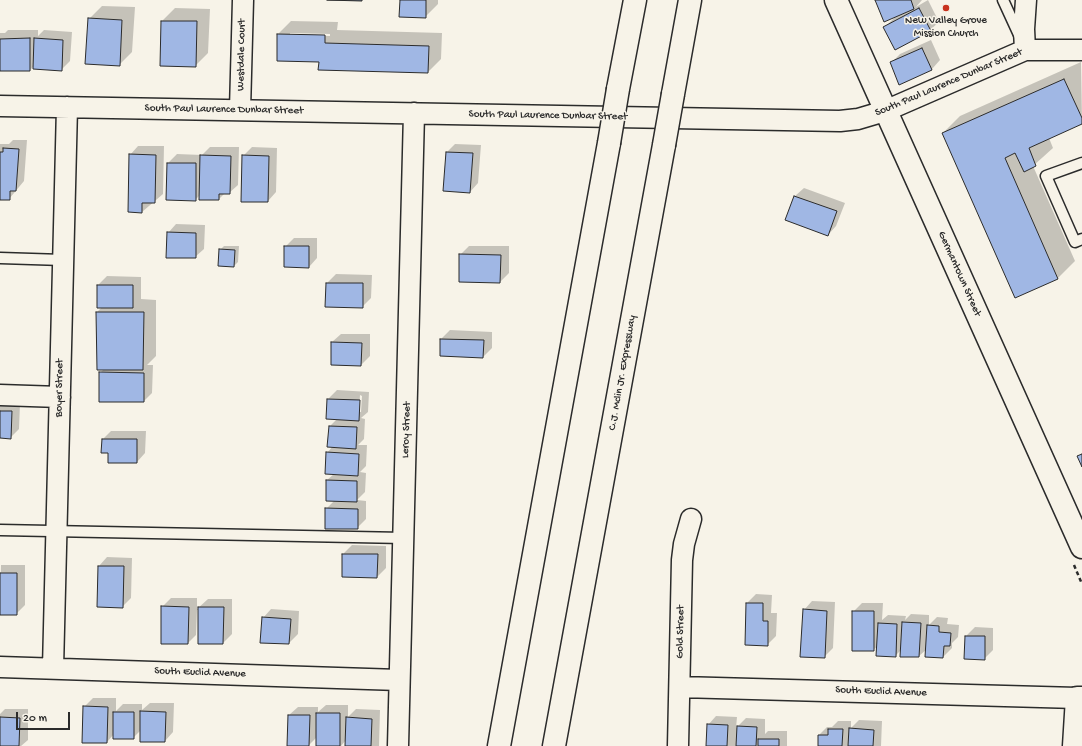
<!DOCTYPE html>
<html>
<head>
<meta charset="utf-8">
<style>
	body { margin:0 }
	#map { position:relative; width:1082px; height:746px; overflow:hidden; background:#f7f3e8; font-family:"Gochi Hand",sans-serif }
	canvas { display:block }
	.scale { position:absolute; left:16px; top:712px; width:54px; height:18px; box-sizing:border-box; border:2px solid #2b2b2b; border-top:0; padding-left:5px; font-size:12px; line-height:14px; white-space:nowrap; color:#2b2b2b; -webkit-text-stroke:3px #f7f3e8; paint-order:stroke }
</style>
</head>
<body>
<div id="map">
<canvas width="1082" height="746"></canvas>
<div class="scale">20 m</div>
</div>
<script>
const context = document.querySelector('canvas').getContext('2d');
context.lineJoin = 'round';
function paint(path, color) { context.fillStyle = color; context.fill(path, 'evenodd'); }
const poly = rows => new Path2D(rows.map(r => 'M' + r).join(''));
function stroke(path, color, width, dash) { context.strokeStyle = color; context.lineWidth = width; context.lineCap = dash ? 'butt' : 'round'; context.setLineDash(dash || []); context.stroke(path); }
function label(font, color, halo, rows, align = 'center') {
  context.font = font + ' "Gochi Hand",sans-serif'; context.lineWidth = 3; context.setLineDash([]); context.textBaseline = 'middle'; context.strokeStyle = halo; context.fillStyle = color; for (const [text, x, y, turn = 0] of rows) {
    context.save(); context.translate(x, y); context.rotate((+turn || 0) * Math.PI / 180); context.textAlign = isNaN(turn) ? turn : align; if (halo) context.strokeText(text, 0, 0); context.fillText(text, 0, 0); context.restore();
  }
}
paint(poly([
	[401,0,438,0,438,4,425,17],
	[877,0,922,0,916,7,928,0,939,22,930,30,885,27,896,16],
	[102,6,135,7,132,52,119,65,89,19],
	[175,8,210,9,208,53,195,66,161,65,162,21],
	[291,21,338,22,337,30,442,33,441,59,428,72,320,61,278,34],
	[290,33,330,34,330,36,290,35],
	[8,30,38,30,38,36,44,30,72,32,70,61,61,70,34,66,30,70,0,70,0,33,5,33],
	[931,40,940,60,932,69,891,63,900,54],
	[1081,62,1082,123,1049,138,1053,148,1033,166,1075,261,1058,278,1015,297,943,133,960,116],
	[13,140,27,140,24,181,9,199,0,199,0,144,9,144],
	[455,144,481,145,478,183,470,192,447,152],
	[138,146,164,146,163,194,142,212,130,155],
	[210,147,239,147,238,185,229,193,225,193,219,199,200,195,195,200,168,163,177,154,202,155],
	[252,147,277,148,276,192,268,201,243,156],
	[804,188,845,203,836,226,828,235,786,220,795,196],
	[176,224,205,225,204,249,195,257,168,233],
	[294,238,317,238,317,258,309,267,285,247],
	[224,246,239,246,238,262,234,266,220,250],
	[469,246,509,246,509,273,500,282,460,255],
	[336,274,372,275,371,298,362,307,327,283],
	[107,276,141,277,141,299,156,300,156,356,147,365,153,365,152,393,144,401,100,373,104,369,98,341,96,341,97,312,102,307,98,285],
	[450,330,492,332,492,348,483,357,441,339],
	[341,334,370,334,370,356,361,365,332,364,332,342],
	[337,390,369,392,368,412,361,418,365,419,364,439,358,445,367,445,366,466,360,472,366,473,365,492,357,500,366,501,366,519,357,528,326,509,335,500,327,480,334,474,327,453,333,446,329,446,330,426,337,419,328,399],
	[360,395,362,396,361,412,359,412],
	[0,402,20,403,19,429,10,438,0,437],
	[111,431,146,431,145,453,137,462,109,452,103,439],
	[352,545,386,546,386,568,377,577,343,554],
	[107,557,132,558,131,598,122,607,99,566],
	[1,565,25,565,25,605,16,614,0,614],
	[756,594,772,595,771,613,777,613,776,636,767,645,746,644,747,603],
	[171,598,197,598,197,609,208,599,232,599,232,634,223,643,199,610,197,610,196,635,188,643,162,607],
	[812,601,835,602,833,648,824,657,804,610],
	[862,603,883,603,882,620,888,615,906,616,905,620,911,614,929,615,929,625,937,617,948,618,947,624,959,625,958,637,952,643,952,648,943,657,927,649,919,656,901,656,901,650,895,656,878,646,873,650,853,612],
	[271,609,299,611,298,634,289,643,263,618],
	[975,627,993,628,993,650,984,659,966,636],
	[93,698,116,698,116,711,123,704,142,704,142,710,150,703,174,703,173,732,165,741,141,730,133,738,114,734,107,742,84,707],
	[326,705,348,705,348,717,356,709,380,710,379,746,346,746,346,740,341,746,317,746,317,737,309,745,288,745,289,715,298,707,318,707,318,712],
	[5,709,28,709,28,740,21,746,0,746,0,714],
	[716,716,737,717,736,728,746,718,765,719,765,734,768,731,787,731,787,746,707,746,708,725],
	[859,720,882,721,881,746,819,746,819,735,827,727,832,727,838,721,851,721,851,728]
]), '#0003');
const building = poly([
	[327,0,362,0,362,1,327,0],
	[400,0,426,0,426,18,399,17,400,0],
	[875,0,911,0,914,9,884,22,875,0],
	[919,8,931,31,895,50,883,27,919,8],
	[88,18,122,20,120,66,85,64,88,18],
	[161,21,197,21,196,67,160,66,161,21],
	[277,34,325,35,325,43,429,46,428,73,318,70,319,62,277,61,277,34],
	[30,38,30,71,0,71,0,39,30,38],
	[34,38,63,40,62,71,33,69,34,38],
	[922,48,932,70,899,85,890,62,922,48],
	[1064,79,1082,118,1082,124,1029,148,1036,166,1024,172,1015,153,1005,158,1058,279,1015,298,942,133,1064,79],
	[3,148,19,149,16,191,10,191,10,200,0,200,0,152,3,152,3,148],
	[446,152,473,153,470,193,443,191,446,152],
	[129,154,156,155,155,203,142,203,142,213,128,212,129,154],
	[200,155,231,156,230,194,219,194,219,200,199,200,200,155],
	[242,155,269,156,268,202,241,202,242,155],
	[167,163,196,163,196,201,166,200,167,163],
	[794,196,837,211,828,236,785,220,794,196],
	[167,232,196,233,196,258,166,258,167,232],
	[284,246,309,246,309,268,284,267,284,246],
	[219,249,235,250,234,267,218,266,219,249],
	[459,254,501,255,500,283,459,282,459,254],
	[326,283,363,283,363,308,325,307,326,283],
	[97,285,133,285,133,308,97,308,97,285],
	[96,312,144,312,143,370,97,370,96,312],
	[440,339,484,340,483,358,440,356,440,339],
	[331,342,362,343,361,366,331,365,331,342],
	[99,372,144,373,144,402,99,402,99,372],
	[327,399,360,400,359,421,326,419,327,399],
	[0,411,12,411,11,439,0,438,0,411],
	[329,426,357,427,356,449,327,447,329,426],
	[102,439,137,439,137,463,108,463,108,453,101,453,102,439],
	[326,452,359,454,358,476,325,474,326,452],
	[1082,454,1082,467,1077,456,1082,454],
	[326,480,357,481,357,502,326,501,326,480],
	[325,508,358,509,358,529,325,529,325,508],
	[342,554,378,554,377,578,342,577,342,554],
	[98,566,124,566,123,608,97,607,98,566],
	[0,573,17,573,17,615,0,615,0,573],
	[746,603,763,603,763,621,768,621,768,646,745,645,746,603],
	[161,606,189,607,188,644,161,644,161,606],
	[198,607,224,607,223,644,198,644,198,607],
	[803,609,827,611,825,658,800,657,803,609],
	[852,611,874,611,874,651,852,651,852,611],
	[262,617,291,619,289,644,260,643,262,617],
	[902,622,921,623,919,657,900,657,902,622],
	[878,623,897,624,896,657,876,656,878,623],
	[927,625,939,626,939,632,951,633,950,646,944,646,943,658,925,657,927,625],
	[965,636,985,636,985,660,964,659,965,636],
	[83,706,108,707,107,743,82,743,83,706],
	[140,711,166,712,165,742,140,742,140,711],
	[113,712,134,712,134,739,113,739,113,712],
	[316,713,340,713,340,746,316,746,316,713],
	[288,715,310,715,309,746,287,746,288,715],
	[0,717,20,718,19,746,0,746,0,717],
	[346,717,372,719,371,746,345,746,346,717],
	[707,724,728,725,727,746,706,746,707,724],
	[737,726,757,727,756,746,736,746,737,726],
	[849,728,874,730,873,746,848,746,849,728],
	[828,729,843,729,842,746,818,746,818,735,828,735,828,729],
	[758,739,779,739,779,746,758,746,758,739]
]);
paint(building, '#a0b7e4');
stroke(building, '#2b2b2b', 1);
const service = poly([
	[1003,0,1020,37],
	[1082,163,1046,176,1075,242,1082,239],
	[0,258,63,260],
	[0,530,404,538]
]);
const minor = poly([
	[1025,50,1024,29,1026,0],
	[0,106,840,121,858,119,885,111,1025,50,1082,50],
	[240,110,243,0],
	[0,395,60,397],
	[0,667,399,680],
	[53,668,67,107],
	[680,687,1077,698],
	[398,746,414,113],
	[678,746,682,560,684,544,691,519]
]);
const tertiary = poly([
	[1074,746,1077,698,1082,698]
]);
const primary = poly([
	[836,0,1082,547]
]);
const motorway = poly([
	[618,89,635,0],
	[673,94,690,0],
	[499,746,609,143],
	[554,746,664,145]
]);
stroke(service, '#2b2b2b', 13);
stroke(minor, '#2b2b2b', 23);
stroke(tertiary, '#2b2b2b', 25);
stroke(primary, '#2b2b2b', 25);
stroke(motorway, '#2b2b2b', 25);
stroke(poly([
	[1074,565,1082,584]
]), '#2b2b2b', 2.5, [4, 3]);
stroke(service, '#f7f3e8', 10);
stroke(minor, '#f7f3e8', 20);
stroke(tertiary, '#f7f3e8', 22);
stroke(primary, '#f7f3e8', 22);
stroke(motorway, '#f7f3e8', 22);
const motorwayBridge = poly([
	[609,143,618,89],
	[664,145,673,94]
]);
stroke(motorwayBridge, '#2b2b2b', 25, []);
stroke(motorwayBridge, '#f7f3e8', 22);
for (const [x, y, r, color] of [
	[946,8,4,"#c8321e"]
]) { const dot = new Path2D(); dot.arc(x, y, r, 0, 2 * Math.PI); context.fillStyle = color; context.fill(dot); stroke(dot, '#f7f3e8', 1.5); }
label('11px', '#2b2b2b', '#f7f3e8', [
	["New Valley Grove",946,21],
	["Mission Church",946,34]
]);
label('11px', '#2b2b2b', '#f7f3e8', [
	["Westdale Court",242,55,-89],
	["South Paul Laurence Dunbar Street",949,83,-23],
	["South Paul Laurence Dunbar Street",224,110,1],
	["South Paul Laurence Dunbar Street",548,116,1],
	["Germantown Street",959,274,66],
	["C.J. Mclin Jr. Expressway",623,373,-80],
	["Boyer Street",60,388,-89],
	["Leroy Street",407,430,-88],
	["Gold Street",681,632,-89],
	["South Euclid Avenue",200,673,2],
	["South Euclid Avenue",881,692,2]
]);
</script>
</body>
</html>
